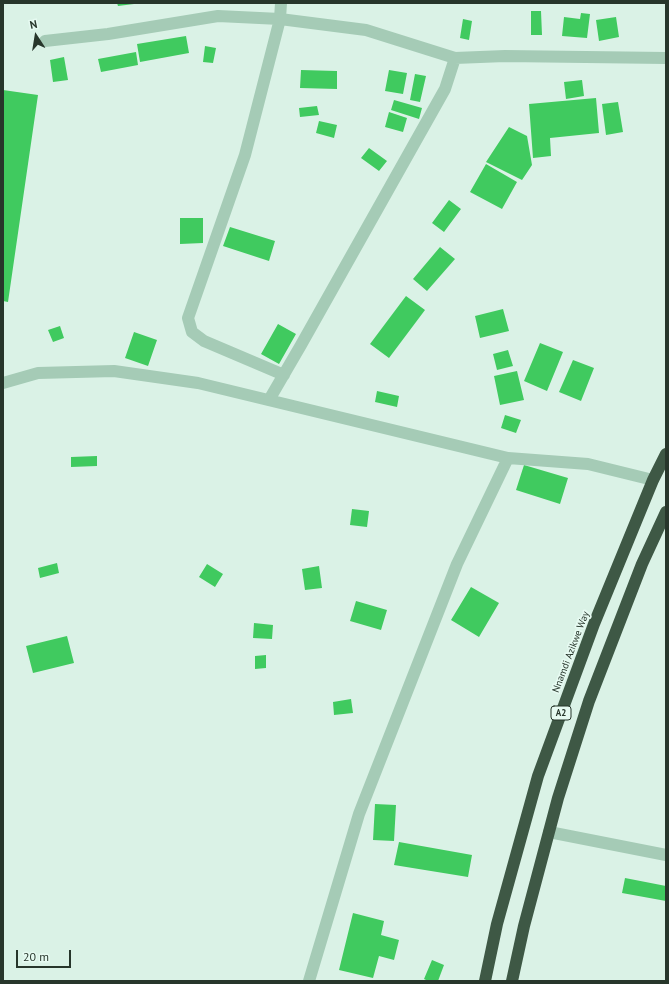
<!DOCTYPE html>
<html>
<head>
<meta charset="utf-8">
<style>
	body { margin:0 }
	#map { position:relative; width:669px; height:984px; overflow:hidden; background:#daf2e6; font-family:"PT Sans",sans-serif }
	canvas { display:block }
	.frame { position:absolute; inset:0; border:4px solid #27362b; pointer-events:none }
	.north { position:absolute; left:16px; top:16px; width:40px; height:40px; -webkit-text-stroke:3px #e6faf1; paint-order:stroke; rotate:348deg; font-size:11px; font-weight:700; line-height:16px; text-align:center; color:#27362b }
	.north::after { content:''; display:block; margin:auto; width:14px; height:18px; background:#27362b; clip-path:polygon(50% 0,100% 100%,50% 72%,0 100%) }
	.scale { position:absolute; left:16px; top:950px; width:55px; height:18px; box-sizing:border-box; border:2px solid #27362b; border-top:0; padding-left:5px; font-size:12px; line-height:14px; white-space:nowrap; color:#27362b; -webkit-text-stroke:3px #e6faf1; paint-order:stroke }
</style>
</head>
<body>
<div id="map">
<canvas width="669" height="984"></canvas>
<div class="frame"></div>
<div class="north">N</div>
<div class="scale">20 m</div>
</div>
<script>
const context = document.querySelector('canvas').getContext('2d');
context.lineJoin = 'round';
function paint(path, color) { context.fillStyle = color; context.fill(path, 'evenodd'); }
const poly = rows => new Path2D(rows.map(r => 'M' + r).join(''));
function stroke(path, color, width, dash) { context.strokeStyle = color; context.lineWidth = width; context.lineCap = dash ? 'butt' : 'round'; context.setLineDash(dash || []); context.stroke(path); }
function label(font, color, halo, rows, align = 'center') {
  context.font = font + ' "PT Sans",sans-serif'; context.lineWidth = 3.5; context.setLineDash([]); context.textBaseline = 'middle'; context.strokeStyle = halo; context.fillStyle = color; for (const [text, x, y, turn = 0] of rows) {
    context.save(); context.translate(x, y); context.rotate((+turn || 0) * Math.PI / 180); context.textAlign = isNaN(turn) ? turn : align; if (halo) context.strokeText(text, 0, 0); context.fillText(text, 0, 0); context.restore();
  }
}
paint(poly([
	[117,3,134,3,134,4,118,6],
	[531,11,541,11,542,35,531,35],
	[581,13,590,14,587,38,562,36,564,17,580,19],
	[616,17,619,37,599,41,596,20],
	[463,19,472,21,469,40,460,38],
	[186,36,189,53,140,62,137,44],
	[205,46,216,48,213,63,203,62],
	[136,52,138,65,101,72,98,59],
	[64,57,68,80,53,82,50,60],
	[301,70,337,71,337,89,300,88],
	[389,70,407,73,403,94,385,91],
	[415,74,426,76,420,102,410,100],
	[582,80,584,96,566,99,564,82],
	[3,90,38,95,8,302,3,301],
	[596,98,599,133,550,138,551,156,533,158,529,104],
	[394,100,422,108,419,119,391,110],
	[618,102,623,132,606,135,602,104],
	[317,106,319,115,300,117,299,108],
	[389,112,407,118,403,132,385,127],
	[319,121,337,125,334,138,316,133],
	[509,127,527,136,532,165,522,180,486,162],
	[369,148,387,161,379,171,361,158],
	[486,164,517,182,502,209,470,192],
	[449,200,461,209,444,232,432,223],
	[180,218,203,218,203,243,180,244],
	[230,227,275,241,269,261,223,246],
	[440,247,455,259,427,291,413,279],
	[406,296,425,310,389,358,370,344],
	[503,309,509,331,480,338,475,316],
	[278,324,296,334,279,364,261,354],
	[60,326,64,338,53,342,48,330],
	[134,332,157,340,148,366,125,358],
	[540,343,563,352,547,391,524,381],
	[508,350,513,366,497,370,493,354],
	[573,360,594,368,581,401,559,392],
	[517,371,524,400,500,405,494,376],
	[377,391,399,396,397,407,375,402],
	[505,415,521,420,516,433,501,428],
	[97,456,97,466,71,467,71,457],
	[524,465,568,478,560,504,516,490],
	[352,509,369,511,367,527,350,525],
	[57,563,59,573,40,578,38,568],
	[207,564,223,574,215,587,199,577],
	[319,566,322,588,305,590,302,569],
	[471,587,499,603,479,637,451,620],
	[356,601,387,610,381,630,350,621],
	[254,623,273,625,272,639,253,638],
	[67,636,74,663,33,673,26,646],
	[266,655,266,668,255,669,255,656],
	[351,699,353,713,334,715,333,702],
	[375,804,396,805,394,841,373,840],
	[399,842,472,855,468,877,394,865],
	[625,878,666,886,666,901,622,893],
	[353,913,384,921,381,935,399,940,394,960,379,956,373,978,339,970],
	[432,960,444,965,438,981,428,981,424,979]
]), '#40ca5f');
stroke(poly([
	[281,3,280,19,245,155,188,318,192,332,204,341,284,375],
	[45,41,108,34,218,16,280,19,366,30,455,58,505,56,666,58],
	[3,383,38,373,114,371,198,383,508,458,588,464,653,480],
	[269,400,301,345,445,89,455,58],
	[549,832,666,855],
	[309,981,359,814,457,564,508,458]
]), '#a5cbb6', 12);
stroke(poly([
	[485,981,497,924,538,776,594,624,653,480,666,454],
	[512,981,524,926,558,798,589,701,642,564,666,512]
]), '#3e5845', 12);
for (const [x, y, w] of [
	[561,713,20]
]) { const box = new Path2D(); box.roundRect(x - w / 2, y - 7, w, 14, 3); context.fillStyle = '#e6faf1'; context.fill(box); stroke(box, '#27362b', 1); }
label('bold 9px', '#27362b', null, [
	["A2",561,713]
]);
label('10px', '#27362b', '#e6faf1', [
	["Nnamdi Azikwe Way",571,652,-69]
]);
</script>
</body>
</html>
